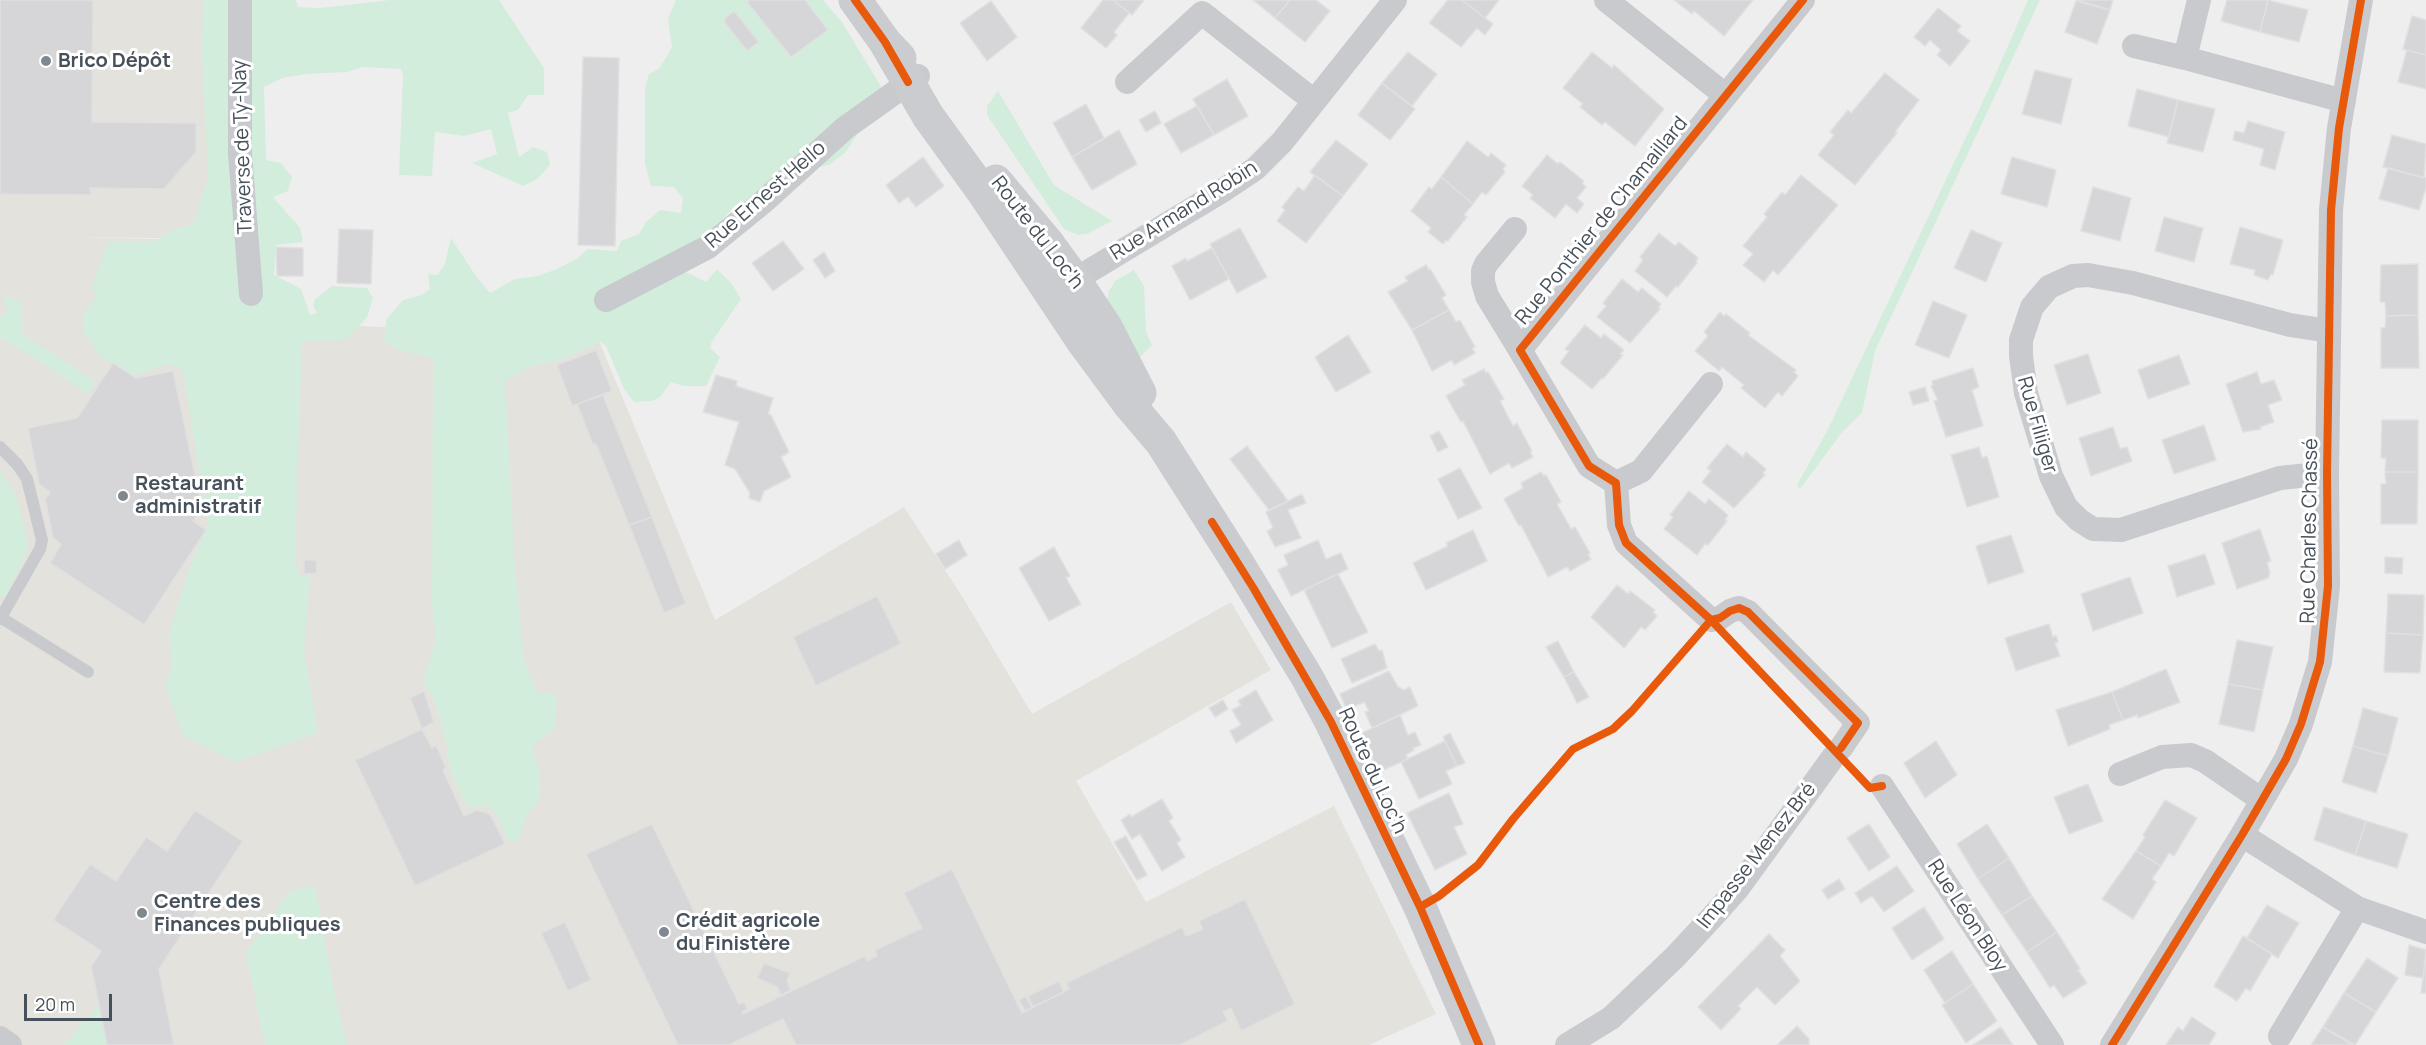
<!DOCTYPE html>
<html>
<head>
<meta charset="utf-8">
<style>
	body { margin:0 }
	#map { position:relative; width:2426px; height:1045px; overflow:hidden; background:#efeeee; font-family:Manrope,sans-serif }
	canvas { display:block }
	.scale { position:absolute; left:24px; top:994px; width:88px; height:27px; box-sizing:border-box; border:3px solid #46505a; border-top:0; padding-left:8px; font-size:18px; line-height:21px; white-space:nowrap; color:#46505a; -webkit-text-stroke:4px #fff; paint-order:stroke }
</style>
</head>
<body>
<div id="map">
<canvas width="2426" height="1045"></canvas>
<div class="scale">20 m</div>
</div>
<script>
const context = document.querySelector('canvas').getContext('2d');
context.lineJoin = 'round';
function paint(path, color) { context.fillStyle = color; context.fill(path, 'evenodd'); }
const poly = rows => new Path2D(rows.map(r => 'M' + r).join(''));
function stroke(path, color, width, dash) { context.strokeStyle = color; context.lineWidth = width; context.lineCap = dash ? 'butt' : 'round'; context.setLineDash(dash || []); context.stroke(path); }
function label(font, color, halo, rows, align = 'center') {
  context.font = font + ' Manrope,sans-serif'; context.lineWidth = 6; context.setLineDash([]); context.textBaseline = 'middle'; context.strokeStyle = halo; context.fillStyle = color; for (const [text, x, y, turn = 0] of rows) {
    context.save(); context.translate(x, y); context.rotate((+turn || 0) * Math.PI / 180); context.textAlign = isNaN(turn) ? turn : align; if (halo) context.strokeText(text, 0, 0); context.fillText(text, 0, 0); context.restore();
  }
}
paint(poly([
	[0,0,233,0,244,239,67,237,237,241,262,322,508,332,594,329,715,620,904,507,965,601,1032,714,1231,602,1271,670,1076,781,1146,902,1334,806,1436,1014,1369,1045,0,1045]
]), '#e4e2dc');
paint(poly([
	[203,0,296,0,298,7,320,8,390,0,499,0,544,68,544,95,528,95,518,110,508,113,519,157,533,147,547,152,550,165,537,179,523,186,472,163,497,154,491,129,464,136,435,132,432,176,399,175,403,76,401,69,362,67,347,72,306,74,282,78,264,87,266,160,281,163,292,177,288,191,273,197,300,228,303,242,276,245,274,275,301,289,310,315,317,313,313,306,315,299,332,286,367,288,373,298,367,317,347,340,302,341,295,556,297,573,310,578,304,652,318,733,234,762,183,735,165,686,171,667,170,632,190,566,208,525,183,370,168,364,135,375,99,356,84,332,83,315,95,297,93,285,108,242,153,242,176,228,191,225,196,217,208,177,202,54],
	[676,0,823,0,842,22,882,88,849,120,857,135,845,153,829,165,818,167,756,195,730,211,713,229,684,271,706,282,717,269,731,283,741,299,711,343,710,348,720,357,706,386,683,386,671,382,660,397,652,401,634,402,624,389,606,346,600,342,561,360,530,366,505,381,515,570,524,659,538,694,550,693,557,697,555,729,532,746,539,771,540,789,539,800,526,817,518,841,509,842,497,816,489,806,469,808,461,796,450,768,446,742,434,698,423,682,436,639,432,607,433,358,400,350,384,342,386,320,403,300,422,295,430,289,428,274,437,275,445,264,451,238,476,276,490,293,515,279,538,276,557,269,576,259,588,249,617,251,621,241,639,234,646,222,660,210,681,213,683,199,674,187,651,186,645,163,645,88,649,74,659,69,672,47,668,19],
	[2028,0,2040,0,1875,351,1862,413,1843,431,1800,489,1797,485,1828,429,1993,80],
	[998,91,1054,185,1112,221,1087,234,1078,235,1064,229,987,115,987,106],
	[1134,270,1144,286,1146,332,1152,345,1137,360,1107,300,1109,291,1115,281],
	[2,295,19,301,22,308,22,334,95,381,88,394,16,346,0,338,0,315,8,314],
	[0,471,16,495,28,544,27,552,6,595,2,598,0,596],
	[315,886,335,996,347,1045,265,1045,246,953,290,891],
	[99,1005,107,1045,64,1045]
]), '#d3eddc');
const building = poly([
	[0,0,93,0,92,122,196,123,196,152,164,189,90,188,91,195,0,194,0,0],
	[749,0,805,0,828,30,791,57,747,2,749,0],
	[1103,0,1113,0,1129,13,1114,32,1117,35,1106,48,1081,28,1103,0],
	[1113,0,1144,0,1132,15,1113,0],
	[1253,0,1290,0,1275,18,1253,0],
	[1290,0,1316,0,1330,11,1305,42,1275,18,1290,0],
	[1448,0,1462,0,1493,24,1485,35,1477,28,1461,47,1429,23,1448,0],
	[1462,0,1499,0,1485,18,1462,0],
	[1674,0,1753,0,1724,36,1694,11,1692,14,1674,0],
	[2077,0,2113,0,2110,10,2077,0],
	[2227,0,2268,0,2260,32,2221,21,2227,0],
	[2268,0,2308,10,2299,42,2260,32,2268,0],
	[991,1,1017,37,987,61,960,23,991,1],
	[2076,1,2110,10,2097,44,2065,32,2076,1],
	[1938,8,1961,26,1957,31,1970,41,1950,66,1937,55,1941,50,1930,40,1925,46,1914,37,1938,8],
	[734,11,759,42,747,51,725,23,725,18,734,11],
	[2412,16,2426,20,2426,55,2403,49,2412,16],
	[2407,50,2426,55,2426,89,2398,82,2407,50],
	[1408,52,1437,74,1412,106,1382,83,1408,52],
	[1592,52,1612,68,1614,65,1664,109,1635,146,1605,122,1602,125,1580,107,1583,104,1563,88,1592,52],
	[583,57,619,58,615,246,578,245,583,57],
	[2035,70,2072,79,2061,124,2022,114,2035,70],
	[1885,73,1919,100,1895,132,1897,133,1855,185,1818,155,1834,135,1830,132,1848,110,1851,113,1885,73],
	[1227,79,1248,116,1214,135,1193,99,1227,79],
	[1382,83,1415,109,1390,140,1358,115,1382,83],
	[2137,89,2178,100,2169,137,2128,126,2137,89],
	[2178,100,2215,109,2203,152,2167,143,2178,100],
	[1086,104,1104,138,1072,157,1053,123,1086,104],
	[1197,106,1214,135,1181,153,1164,124,1197,106],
	[1155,111,1161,123,1146,132,1139,120,1155,111],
	[2248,121,2285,132,2275,170,2260,165,2264,149,2233,140,2235,131,2244,133,2248,121],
	[1119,130,1137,164,1092,190,1072,157,1119,130],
	[2392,135,2426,144,2424,178,2383,167,2392,135],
	[1336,140,1368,164,1343,196,1310,172,1336,140],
	[1467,141,1488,157,1491,153,1506,165,1503,169,1505,172,1486,195,1482,192,1473,204,1441,177,1467,141],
	[1547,155,1558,164,1560,162,1584,181,1582,183,1586,187,1577,198,1584,204,1577,213,1566,204,1555,218,1530,198,1533,195,1522,186,1547,155],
	[923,157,944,186,916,207,908,197,899,203,886,185,923,157],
	[2012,157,2056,170,2047,207,2001,194,2012,157],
	[2388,168,2426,178,2426,188,2419,210,2379,199,2388,168],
	[1315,175,1343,196,1306,243,1277,221,1285,210,1282,207,1298,187,1304,191,1315,175],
	[1801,175,1838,205,1778,275,1773,270,1764,282,1743,265,1753,254,1743,246,1767,217,1764,214,1782,192,1785,195,1801,175],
	[1441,177,1473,204,1464,215,1467,217,1448,241,1446,240,1443,244,1428,232,1431,228,1411,211,1429,187,1432,189,1441,177],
	[2093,187,2131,198,2120,241,2081,231,2093,187],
	[2164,217,2203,228,2194,262,2155,251,2164,217],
	[2240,227,2283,240,2273,275,2271,274,2268,280,2254,275,2255,270,2230,264,2240,227],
	[1240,228,1267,277,1237,293,1210,244,1240,228],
	[339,229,373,230,371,284,337,283,339,229],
	[1971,230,2002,243,1986,282,1954,268,1971,230],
	[1659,233,1675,246,1679,242,1698,258,1696,262,1697,263,1678,287,1676,286,1667,297,1635,271,1643,260,1640,257,1659,233],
	[783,241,804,269,773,291,752,263,783,241],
	[276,247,303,248,303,276,277,276,276,247],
	[1212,248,1229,279,1190,300,1172,266,1186,258,1187,261,1212,248],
	[824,252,835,271,825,278,813,260,824,252],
	[2418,264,2418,315,2386,316,2385,302,2380,302,2381,265,2418,264],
	[1426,265,1429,270,1430,269,1446,295,1442,298,1449,310,1412,330,1388,292,1408,281,1405,277,1426,265],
	[1622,279,1638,292,1642,288,1661,304,1658,308,1660,309,1630,343,1597,317,1606,306,1603,303,1622,279],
	[1933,301,1967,315,1949,358,1915,345,1933,301],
	[1449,310,1456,322,1460,320,1475,347,1472,348,1475,353,1454,365,1452,360,1432,371,1412,330,1449,310],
	[1720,312,1724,316,1726,314,1750,333,1748,335,1796,370,1794,372,1798,376,1782,396,1778,392,1765,408,1741,388,1744,385,1722,367,1719,371,1695,351,1708,336,1704,332,1720,312],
	[2418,315,2419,368,2381,368,2381,328,2385,328,2386,316,2418,315],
	[1585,325,1601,338,1604,334,1624,350,1620,354,1623,355,1603,379,1602,378,1592,389,1560,363,1569,351,1565,349,1585,325],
	[1348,335,1371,372,1336,392,1315,357,1348,335],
	[596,350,612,391,572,406,557,365,596,350],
	[2088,354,2101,393,2067,405,2054,365,2088,354],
	[2179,355,2190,384,2148,399,2138,370,2179,355],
	[113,363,136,378,173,371,202,508,193,521,206,530,144,625,50,563,61,544,53,538,45,499,50,492,39,484,28,428,77,418,113,363],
	[1973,368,1979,387,1972,390,1983,426,1946,437,1934,401,1938,400,1931,386,1933,385,1932,381,1973,368],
	[1484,369,1486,373,1488,372,1504,399,1500,401,1513,426,1517,423,1532,451,1530,452,1533,457,1512,468,1509,463,1490,474,1463,421,1461,422,1446,396,1465,385,1462,380,1484,369],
	[2257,372,2261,384,2274,380,2282,400,2268,405,2274,422,2260,427,2261,429,2243,432,2226,384,2257,372],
	[716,375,737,381,736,386,773,398,768,414,771,415,789,452,781,457,791,477,764,491,760,502,749,498,750,493,735,469,725,465,739,422,703,412,716,375],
	[1925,387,1929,401,1913,405,1909,392,1925,387],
	[603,395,652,517,629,525,596,444,593,445,577,404,603,395],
	[2382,420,2418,420,2418,472,2385,472,2386,458,2381,458,2382,420],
	[2204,425,2216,460,2174,474,2162,440,2204,425],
	[2113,427,2120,449,2127,447,2132,461,2091,476,2079,438,2113,427],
	[1439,431,1448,447,1438,452,1430,436,1439,431],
	[1727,444,1743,457,1746,452,1766,469,1763,473,1765,475,1734,508,1702,482,1711,471,1707,468,1727,444],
	[1247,446,1280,490,1288,501,1269,510,1230,459,1247,446],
	[1979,447,1982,458,1987,456,1999,497,1967,507,1951,455,1979,447],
	[1460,468,1482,508,1458,519,1438,479,1460,468],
	[1541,472,1544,476,1546,475,1561,502,1557,504,1571,529,1575,527,1590,553,1588,555,1591,559,1570,571,1567,567,1548,577,1521,525,1519,526,1504,499,1523,488,1521,483,1541,472],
	[2385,472,2418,472,2417,524,2381,524,2381,484,2386,484,2385,472],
	[1689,491,1705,504,1709,499,1728,515,1725,520,1727,521,1708,545,1705,544,1697,555,1664,529,1673,517,1670,515,1689,491],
	[1302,494,1306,503,1288,510,1301,538,1275,547,1267,531,1273,528,1266,512,1302,494],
	[652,517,686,604,664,613,629,525,652,517],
	[2260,529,2271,561,2267,562,2270,573,2268,578,2237,589,2222,543,2260,529],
	[1473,530,1487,561,1426,590,1413,563,1448,546,1446,543,1473,530],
	[2011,535,2024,572,1988,584,1976,546,2011,535],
	[959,540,967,555,945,569,936,554,959,540],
	[1318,540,1326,559,1341,553,1348,569,1291,596,1278,570,1288,565,1284,555,1318,540],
	[1054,547,1070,576,1066,578,1081,604,1049,621,1019,568,1054,547],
	[2205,554,2215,584,2177,597,2168,566,2205,554],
	[2385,557,2403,558,2402,574,2385,573,2385,557],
	[304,560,316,560,317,573,304,574,304,560],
	[1338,574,1368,632,1332,648,1304,590,1338,574],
	[2130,577,2143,613,2093,631,2081,594,2130,577],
	[1617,585,1628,594,1630,591,1655,610,1653,612,1657,616,1645,630,1641,627,1624,648,1591,617,1617,585],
	[2388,594,2424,595,2423,635,2386,633,2388,594],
	[877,596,901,644,816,686,793,637,877,596],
	[2049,624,2053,637,2056,635,2058,642,2055,643,2060,656,2016,671,2005,638,2049,624],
	[2386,633,2423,635,2420,673,2384,672,2386,633],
	[2237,640,2273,647,2263,690,2228,684,2237,640],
	[1558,641,1574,672,1564,677,1546,647,1558,641],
	[1375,644,1379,651,1382,650,1387,668,1352,683,1341,659,1375,644],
	[2166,669,2180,702,2138,718,2137,715,2123,720,2112,692,2166,669],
	[1389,671,1398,687,1404,690,1410,687,1418,706,1372,728,1365,712,1369,711,1364,702,1347,710,1340,694,1389,671],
	[1574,672,1589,697,1577,703,1564,677,1574,672],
	[2228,684,2263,690,2254,732,2219,724,2228,684],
	[1256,690,1273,720,1236,743,1230,731,1241,725,1232,710,1241,705,1238,701,1256,690],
	[424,691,434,722,422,729,410,698,424,691],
	[2112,692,2123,720,2109,725,2110,729,2068,746,2056,710,2112,692],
	[1223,700,1228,709,1215,717,1209,708,1223,700],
	[2363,708,2398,718,2388,756,2353,746,2363,708],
	[1400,715,1408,735,1415,732,1421,745,1413,748,1414,750,1406,755,1408,759,1379,772,1360,734,1400,715],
	[422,729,432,748,436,745,446,768,443,770,464,816,477,810,490,814,505,844,415,886,355,760,422,729],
	[1450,733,1465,763,1457,766,1443,737,1450,733],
	[1445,741,1457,766,1446,771,1452,784,1419,799,1401,762,1445,741],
	[1936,741,1957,775,1925,798,1904,763,1936,741],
	[2353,746,2388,756,2376,793,2342,782,2353,746],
	[2088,784,2103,821,2069,834,2054,797,2088,784],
	[1449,793,1463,824,1454,827,1467,854,1435,870,1407,813,1449,793],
	[1162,799,1173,818,1169,821,1181,840,1177,843,1185,857,1162,871,1140,834,1132,839,1121,820,1130,814,1131,817,1162,799],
	[2165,800,2197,818,2174,856,2169,853,2161,866,2136,851,2145,837,2143,835,2165,800],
	[2324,807,2366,821,2355,855,2314,840,2324,807],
	[195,810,243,841,159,969,174,1045,107,1045,91,966,101,951,53,920,90,864,116,881,146,837,167,851,195,810],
	[2366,821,2408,834,2397,868,2355,855,2366,821],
	[652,824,739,1004,744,1002,748,1009,742,1012,743,1014,865,956,867,961,877,956,875,950,922,928,904,893,952,869,1022,1013,1069,989,1066,983,1182,927,1186,936,1203,929,1199,921,1245,899,1295,1004,1241,1031,1231,1008,1223,1012,1228,1021,1180,1045,796,1045,783,1019,729,1045,678,1045,586,854,652,824],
	[1869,824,1890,857,1869,871,1847,838,1869,824],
	[1987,824,2009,858,1978,879,1957,844,1987,824],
	[1126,836,1147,875,1137,880,1114,842,1126,836],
	[2136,851,2161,866,2152,879,2156,882,2133,919,2102,899,2136,851],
	[2009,858,2032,896,2002,915,1978,879,2009,858],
	[1897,866,1914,891,1884,912,1872,896,1861,903,1855,893,1897,866],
	[1839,879,1845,889,1828,899,1822,890,1839,879],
	[2032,896,2057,932,2027,952,2002,915,2032,896],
	[2267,905,2299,923,2278,958,2247,938,2267,905],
	[1924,907,1944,939,1912,960,1892,928,1924,907],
	[565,922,591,980,568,991,541,933,565,922],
	[2057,932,2080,969,2078,970,2087,983,2063,998,2054,985,2050,988,2027,952,2057,932],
	[1769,934,1785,950,1780,956,1800,981,1775,1005,1757,987,1738,1006,1741,1009,1721,1030,1698,1007,1769,934],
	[2243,936,2272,954,2250,991,2246,988,2237,1001,2214,986,2243,936],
	[2409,945,2426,950,2423,978,2405,975,2409,945],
	[1952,951,1973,984,1945,1003,1924,970,1952,951],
	[2426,951,2426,993,2421,993,2423,978,2426,951],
	[2367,958,2398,978,2376,1012,2344,993,2367,958],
	[764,963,790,973,787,981,791,990,781,995,777,987,757,978,764,963],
	[1059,981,1064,992,1033,1007,1028,996,1059,981],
	[1973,984,1997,1021,1966,1043,1942,1005,1973,984],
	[2344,993,2376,1012,2355,1045,2323,1027,2344,993],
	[1026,996,1032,1008,1025,1011,1019,1000,1026,996],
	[2192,1017,2216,1033,2209,1045,2166,1045,2178,1027,2183,1031,2192,1017],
	[1797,1026,1809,1039,1809,1045,1777,1045,1797,1026],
	[2001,1027,2013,1045,1973,1045,2001,1027],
	[2323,1027,2352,1045,2311,1045,2323,1027]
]);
paint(building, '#d6d6d8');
stroke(building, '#e0e0e1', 1.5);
stroke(poly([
	[0,447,17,464,27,479,42,540,40,549,0,619],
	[0,617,88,672]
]), '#c8cacd', 12);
stroke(poly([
	[240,0,240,153,251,294],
	[1606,0,1725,95],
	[1803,0,1520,350,1589,466,1616,483,1619,525,1626,543,1711,620,1720,618,1730,611,1739,608,1748,612,1858,723,1841,748],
	[2199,0,2185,58,2344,101],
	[2134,46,2185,58],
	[1127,82,1202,13,1314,101],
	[1515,229,1486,264,1483,271,1483,282,1487,296,1520,350],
	[1061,288,1222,191,1255,169,1282,142,1395,0],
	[606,300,708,247,762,203,845,128,918,76],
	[2327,473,2280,478,2121,530,2093,529,2079,520,2066,507,2051,476,2026,393,2021,356,2021,340,2032,307,2049,287,2073,276,2088,275,2133,283,2290,325,2329,331],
	[1616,483,1641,471,1711,384],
	[2120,774,2162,757,2191,755,2205,761,2262,800],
	[1882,786,2052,1045],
	[2242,835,2357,908,2426,932],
	[2280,1036,2357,908],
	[0,1038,10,1045],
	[1567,1045,1611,1018,1675,957,1714,915,1738,888,1834,756],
	[2112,1045,2242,835,2286,759,2301,724,2320,662,2328,586,2327,473,2331,210,2339,128,2361,0]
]), '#c8cacd', 24);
stroke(poly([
	[855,0,885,42,900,58],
	[885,42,928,116,983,192,1083,342,1128,403,1161,442,1236,560,1307,677,1331,722,1420,907,1479,1045],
	[996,181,1047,242,1074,279,1106,327,1140,393]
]), '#cacccf', 33);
stroke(poly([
	[855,0,885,42,908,82],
	[1803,0,1520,350,1589,466,1616,483,1619,525,1626,543,1711,620,1720,618,1730,611,1739,608,1748,612,1858,723,1841,748],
	[1212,522,1254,589,1331,722,1420,907,1479,1045],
	[1420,907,1439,896,1478,865,1513,819,1573,749,1613,729,1632,711,1711,620,1870,788,1882,786],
	[2112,1045,2242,835,2286,759,2301,724,2320,662,2328,586,2327,473,2331,210,2339,128,2361,0]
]), '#e8590c', 8);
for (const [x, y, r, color] of [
	[46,61,6,"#81878e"],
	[123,496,6,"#81878e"],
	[142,913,6,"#81878e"],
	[664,932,6,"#81878e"]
]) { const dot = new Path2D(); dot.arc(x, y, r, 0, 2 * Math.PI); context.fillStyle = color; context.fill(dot); stroke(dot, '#fff', 2); }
label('bold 20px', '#46505a', '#fff', [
	["Brico Dépôt",58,61],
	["Restaurant",135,484],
	["administratif",135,507],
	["Centre des",154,902],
	["Finances publiques",154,925],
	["Crédit agricole",676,921],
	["du Finistère",676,944]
], 'left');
label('20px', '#46505a', '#fff', [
	["Traverse de Ty-Nay",243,147,-92],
	["Rue Ernest Hello",766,195,-41],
	["Rue Armand Robin",1184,211,-32],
	["Rue Ponthier de Chamaillard",1602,221,-51],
	["Route du Loc'h",1037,233,52],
	["Rue Filiiger",2037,425,74],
	["Rue Charles Chassé",2310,531,-89],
	["Route du Loc'h",1372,771,65],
	["Impasse Menez Bré",1757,856,-52],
	["Rue Léon Bloy",1967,916,57]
]);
</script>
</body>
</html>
